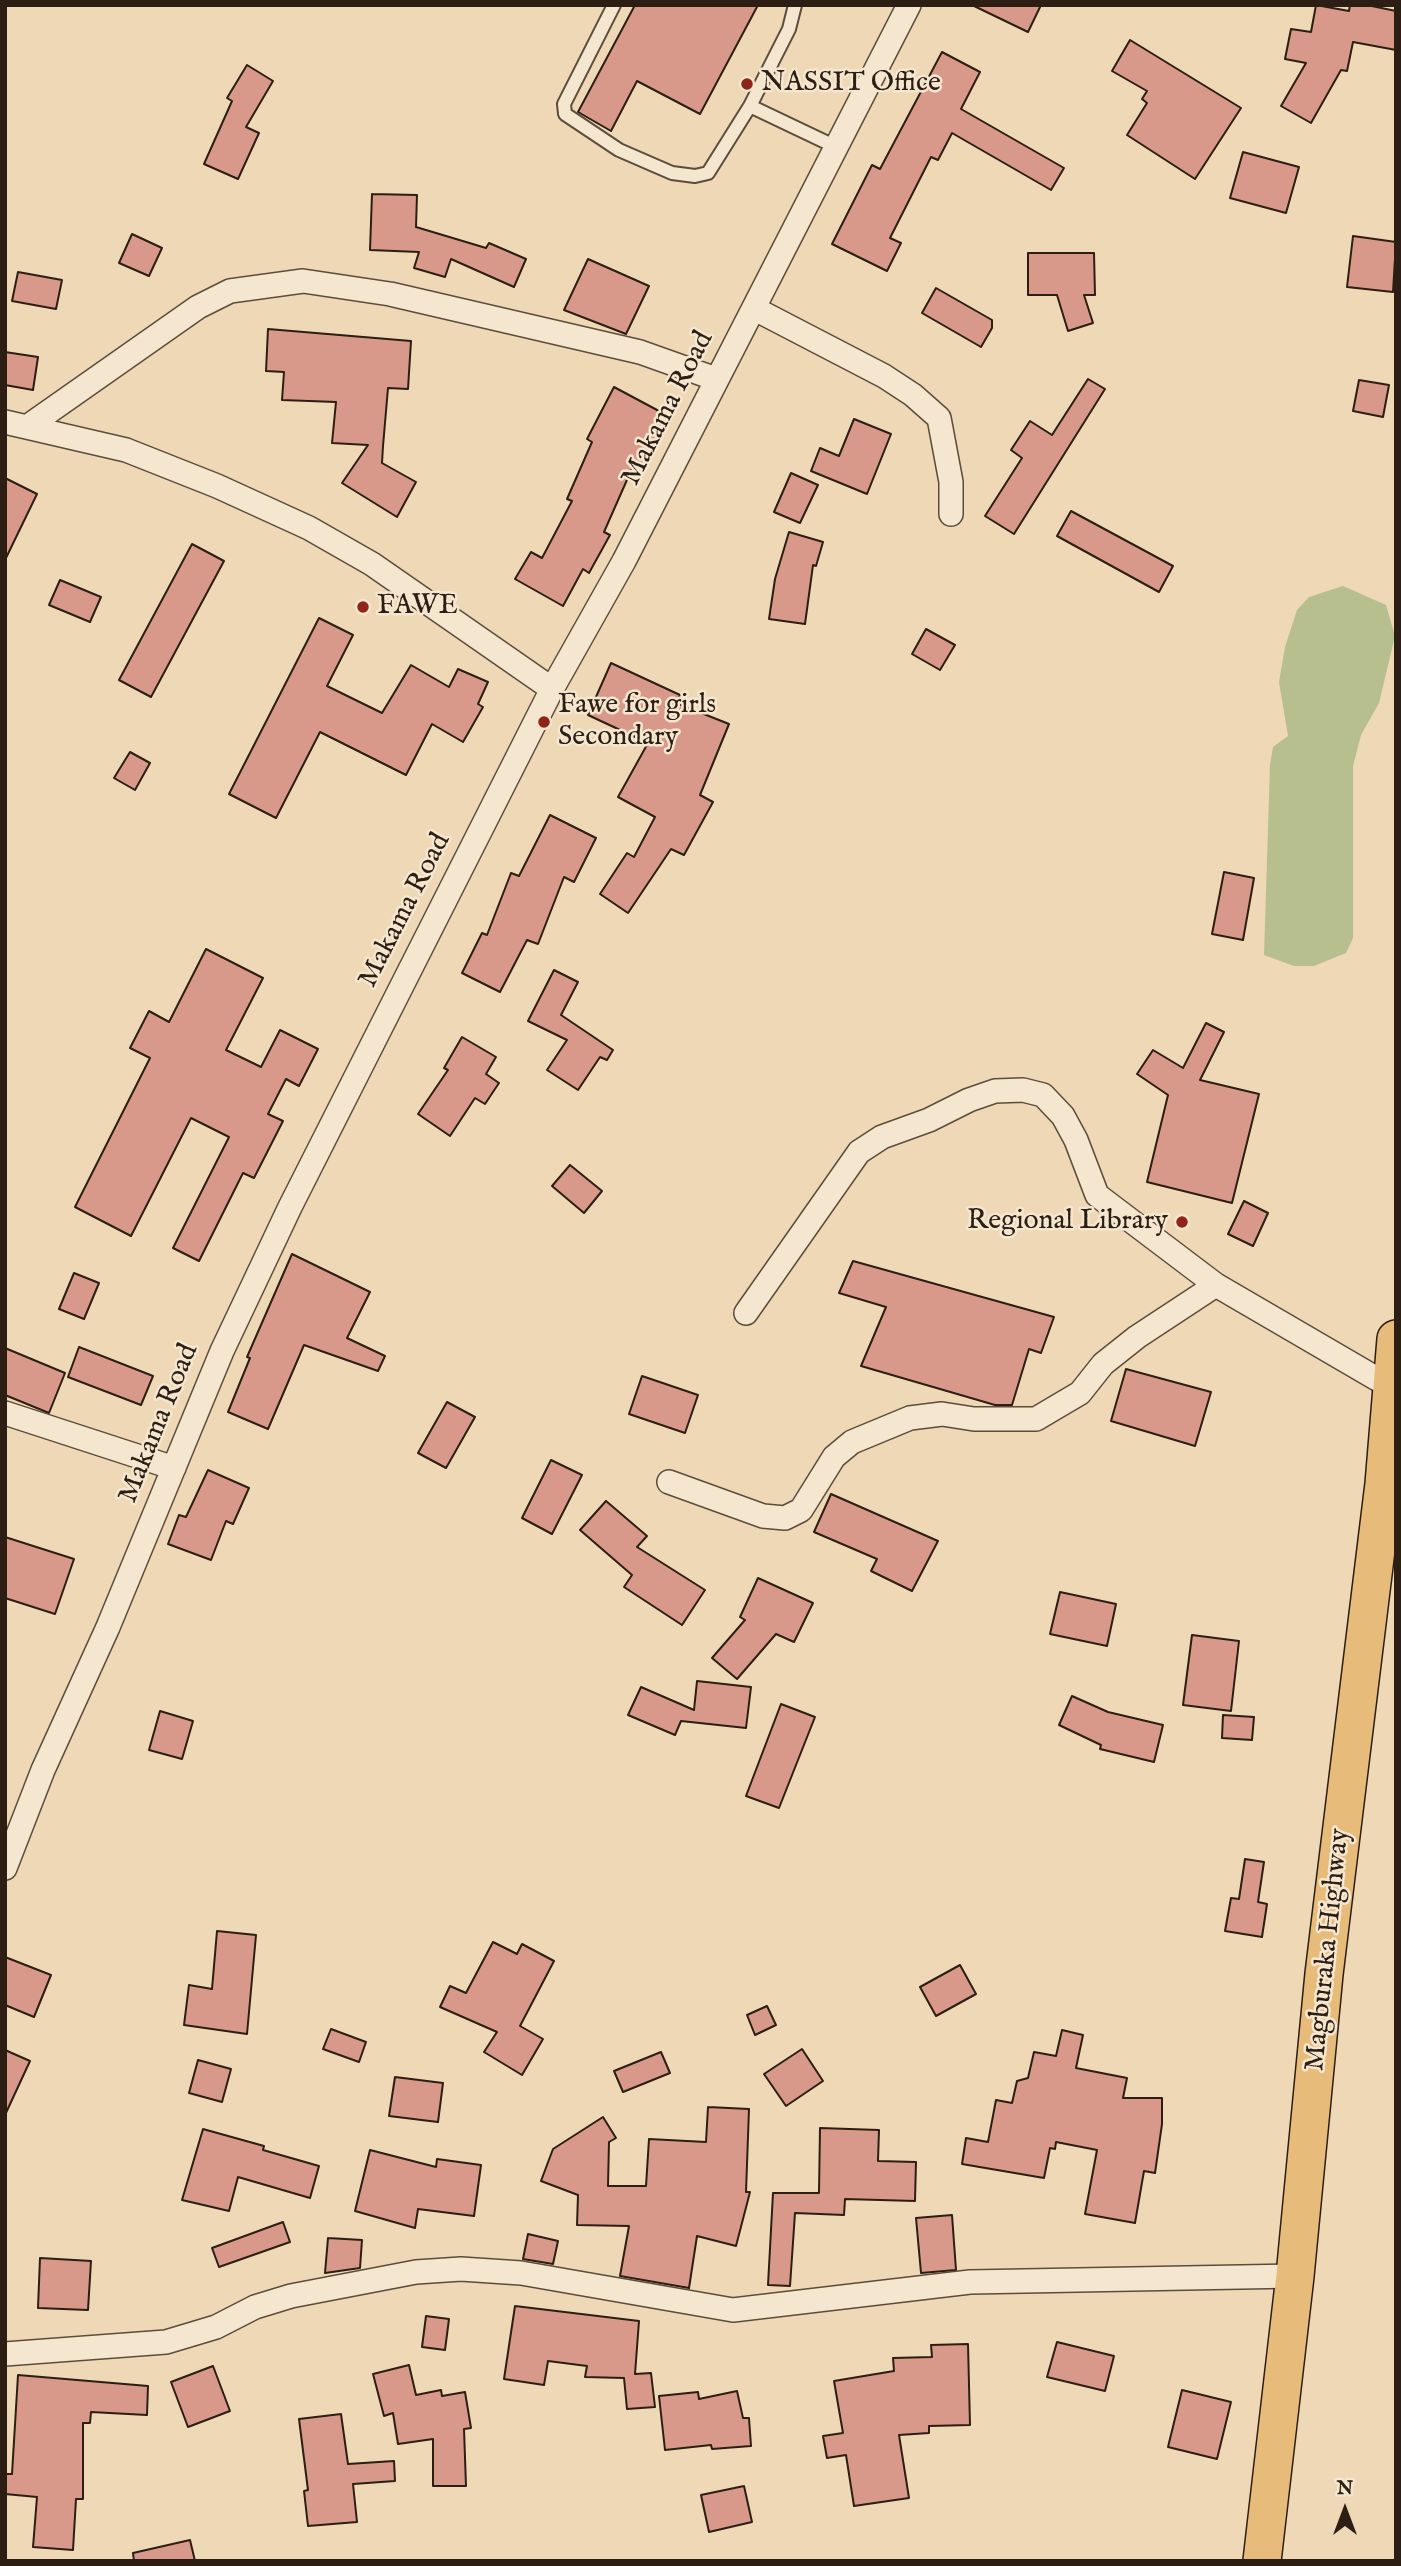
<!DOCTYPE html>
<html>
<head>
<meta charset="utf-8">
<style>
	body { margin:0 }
	#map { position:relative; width:1401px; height:2566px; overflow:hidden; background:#eed8b5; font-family:"IM FELL English",serif }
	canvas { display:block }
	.frame { position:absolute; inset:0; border:7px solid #2c1e13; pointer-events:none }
	.north { position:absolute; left:1310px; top:2475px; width:70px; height:70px; -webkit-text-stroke:5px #f4e6cf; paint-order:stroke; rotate:0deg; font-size:19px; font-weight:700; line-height:28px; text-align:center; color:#2c1e13 }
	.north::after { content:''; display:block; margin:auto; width:24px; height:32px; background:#2c1e13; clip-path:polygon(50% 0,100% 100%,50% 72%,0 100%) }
</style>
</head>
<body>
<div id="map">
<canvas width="1401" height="2566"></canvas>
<div class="frame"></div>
<div class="north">N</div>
</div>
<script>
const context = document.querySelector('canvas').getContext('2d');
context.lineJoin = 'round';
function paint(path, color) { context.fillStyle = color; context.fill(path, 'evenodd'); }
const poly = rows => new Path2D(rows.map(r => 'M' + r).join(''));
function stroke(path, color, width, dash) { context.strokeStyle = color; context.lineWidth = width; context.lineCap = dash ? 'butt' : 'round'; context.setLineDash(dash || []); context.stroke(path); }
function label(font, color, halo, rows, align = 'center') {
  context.font = font + ' "IM FELL English",serif'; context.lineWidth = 5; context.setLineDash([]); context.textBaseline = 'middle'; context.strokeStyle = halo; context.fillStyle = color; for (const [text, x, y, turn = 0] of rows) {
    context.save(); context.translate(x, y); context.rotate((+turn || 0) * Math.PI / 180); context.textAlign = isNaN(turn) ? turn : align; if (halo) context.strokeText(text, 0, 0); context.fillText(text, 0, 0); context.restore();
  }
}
paint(poly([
	[1343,586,1386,605,1395,636,1379,703,1361,735,1353,766,1353,938,1346,953,1314,966,1294,966,1264,955,1270,765,1273,747,1288,736,1279,682,1285,647,1297,610,1309,597]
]), '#b7bf8e');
const building = poly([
	[635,5,758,5,700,114,637,81,611,131,578,112,635,5],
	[972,5,1041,5,1028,32,972,5],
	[1316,5,1349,11,1350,5,1367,5,1396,11,1396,50,1353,42,1347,71,1341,70,1311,123,1281,106,1306,63,1285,59,1291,29,1311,32,1316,5],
	[1130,40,1241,108,1195,179,1127,135,1147,103,1142,99,1147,91,1112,71,1130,40],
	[942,52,980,72,961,109,1064,168,1051,190,952,133,938,160,931,157,890,238,901,243,887,271,832,244,872,165,880,169,942,52],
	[247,65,273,81,246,127,259,133,238,179,204,164,232,101,227,98,247,65],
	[1243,152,1299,167,1286,213,1230,198,1243,152],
	[372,194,417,195,416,227,486,248,489,243,526,259,514,287,451,259,445,277,414,268,419,252,370,250,372,194],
	[132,234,162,248,149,276,119,263,132,234],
	[1353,236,1396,242,1393,292,1347,287,1353,236],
	[1028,253,1094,253,1095,295,1084,295,1093,323,1068,331,1057,295,1028,295,1028,253],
	[588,259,649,286,626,334,564,310,588,259],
	[18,272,62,280,56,309,12,301,18,272],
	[936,288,992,320,992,328,981,347,922,313,936,288],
	[268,329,411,341,408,389,388,388,383,446,382,463,416,482,397,517,342,483,368,445,332,443,336,402,282,400,284,372,266,371,268,329],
	[5,352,38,357,33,390,5,385,5,352],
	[1088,379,1105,389,1014,534,985,516,1022,458,1011,450,1030,421,1052,435,1088,379],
	[1359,380,1389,385,1383,417,1353,411,1359,380],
	[614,387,672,418,644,469,634,464,604,532,610,535,589,573,583,569,563,606,515,579,531,552,542,558,572,501,567,499,592,442,587,439,614,387],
	[854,419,891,434,867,494,811,471,820,448,839,456,854,419],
	[791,473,818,485,800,523,774,512,791,473],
	[5,478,37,494,5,560,5,478],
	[1071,511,1173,566,1159,592,1057,536,1071,511],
	[789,532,823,542,816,566,813,565,805,624,769,619,775,579,789,532],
	[192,544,224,561,151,697,119,680,192,544],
	[60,580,101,597,90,622,49,605,60,580],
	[319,618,353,635,327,686,382,713,411,665,449,687,458,669,488,682,478,704,483,707,463,742,432,724,406,775,320,732,276,818,229,794,319,618],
	[926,629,955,645,940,670,912,654,926,629],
	[611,663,680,695,676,703,729,724,700,795,713,802,684,855,671,849,628,913,600,894,627,853,634,857,655,817,618,797,648,743,588,715,611,663],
	[130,752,150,763,135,790,114,778,130,752],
	[550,815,596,838,574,882,564,877,538,944,527,940,500,992,462,973,482,933,487,935,511,873,519,876,550,815],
	[1224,872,1254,878,1243,940,1212,934,1224,872],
	[206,949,263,978,226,1050,261,1067,280,1030,318,1049,299,1086,286,1079,268,1114,283,1121,254,1178,243,1173,199,1261,173,1248,229,1137,191,1118,131,1236,75,1207,150,1058,130,1048,149,1011,169,1022,206,949],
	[554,970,578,982,561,1015,613,1050,607,1060,600,1057,578,1090,547,1070,567,1040,528,1021,554,970],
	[1206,1023,1224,1032,1200,1080,1259,1094,1232,1203,1147,1182,1168,1095,1137,1074,1153,1050,1183,1068,1206,1023],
	[462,1037,496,1057,486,1074,499,1083,485,1104,475,1098,450,1136,418,1114,448,1070,444,1068,462,1037],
	[570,1165,602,1191,584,1213,552,1186,570,1165],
	[1244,1201,1268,1213,1253,1246,1228,1234,1244,1201],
	[292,1254,370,1292,347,1338,385,1356,378,1371,304,1345,268,1429,228,1412,250,1358,247,1357,292,1254],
	[853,1261,1054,1317,1041,1353,1029,1349,1012,1405,995,1405,861,1366,886,1307,839,1293,853,1261],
	[74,1273,99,1283,84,1319,59,1309,74,1273],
	[79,1347,153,1376,141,1405,68,1377,79,1347],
	[5,1348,65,1373,49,1413,5,1395,5,1348],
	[1126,1369,1211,1392,1195,1446,1111,1421,1126,1369],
	[642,1376,698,1395,685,1433,629,1414,642,1376],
	[447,1402,475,1417,446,1468,418,1453,447,1402],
	[551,1460,582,1475,552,1534,522,1518,551,1460],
	[208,1470,249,1488,233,1524,226,1521,211,1560,168,1544,179,1515,186,1517,208,1470],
	[831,1494,938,1541,912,1591,871,1571,877,1559,814,1532,831,1494],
	[606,1501,647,1536,637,1547,705,1590,682,1625,624,1587,632,1575,580,1530,606,1501],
	[5,1537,74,1559,55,1614,5,1598,5,1537],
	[758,1578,813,1603,794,1642,776,1634,737,1679,712,1658,745,1620,740,1617,758,1578],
	[1060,1592,1116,1604,1107,1646,1050,1634,1060,1592],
	[1192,1635,1239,1641,1231,1711,1183,1705,1192,1635],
	[697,1681,751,1687,746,1728,681,1721,675,1735,628,1715,641,1687,694,1710,697,1681],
	[1072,1696,1108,1712,1163,1725,1154,1762,1100,1749,1101,1745,1059,1725,1072,1696],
	[781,1704,815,1717,779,1808,746,1796,781,1704],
	[160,1711,193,1721,182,1759,149,1750,160,1711],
	[1223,1715,1254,1717,1252,1740,1222,1738,1223,1715],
	[1245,1859,1264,1862,1258,1902,1267,1904,1262,1937,1225,1931,1231,1898,1239,1899,1245,1859],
	[217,1931,256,1935,247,2034,184,2025,189,1985,212,1989,217,1931],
	[493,1942,517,1954,522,1944,554,1961,520,2026,543,2039,522,2075,484,2052,497,2032,440,2007,450,1986,466,1993,493,1942],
	[5,1957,51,1975,34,2017,5,2005,5,1957],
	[960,1965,976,1994,936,2016,920,1987,960,1965],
	[767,2006,776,2025,755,2035,747,2015,767,2006],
	[331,2029,366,2042,359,2062,323,2049,331,2029],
	[1062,2030,1083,2035,1076,2068,1127,2078,1123,2098,1162,2098,1162,2124,1155,2173,1144,2171,1135,2223,1085,2214,1097,2150,1056,2142,1055,2149,1050,2148,1044,2178,962,2164,966,2138,988,2142,996,2100,1012,2103,1017,2081,1028,2078,1034,2052,1056,2056,1062,2030],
	[802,2049,823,2081,786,2106,764,2074,802,2049],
	[5,2050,30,2061,5,2115,5,2050],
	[661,2052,670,2073,623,2092,614,2071,661,2052],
	[198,2060,231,2069,222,2102,189,2093,198,2060],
	[395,2077,443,2083,438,2122,389,2116,395,2077],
	[708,2107,749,2109,746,2192,750,2192,736,2246,697,2236,689,2288,620,2276,629,2226,577,2225,578,2195,541,2181,553,2149,603,2117,616,2138,609,2142,608,2186,646,2186,649,2139,706,2142,708,2107],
	[820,2128,879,2130,878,2161,916,2162,915,2201,845,2199,844,2215,795,2213,790,2286,768,2285,773,2193,819,2193,820,2128],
	[203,2129,264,2146,263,2150,319,2166,310,2198,238,2177,229,2211,182,2200,203,2129],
	[370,2150,436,2167,437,2159,481,2165,474,2216,418,2209,415,2228,355,2211,370,2150],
	[952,2215,956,2270,921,2273,916,2218,952,2215],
	[283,2222,290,2242,219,2267,212,2248,283,2222],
	[528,2234,558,2241,553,2264,523,2259,528,2234],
	[328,2238,362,2240,360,2268,325,2273,328,2238],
	[40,2258,91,2261,88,2310,38,2308,40,2258],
	[515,2306,639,2321,635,2374,651,2373,655,2407,627,2409,624,2378,585,2377,587,2366,548,2361,544,2385,504,2379,515,2306],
	[426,2316,449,2319,445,2350,422,2347,426,2316],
	[1057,2342,1114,2356,1105,2391,1047,2377,1057,2342],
	[968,2344,970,2425,929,2426,929,2433,899,2435,909,2498,854,2506,846,2455,827,2458,823,2436,843,2433,834,2381,894,2371,893,2358,932,2357,931,2345,968,2344],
	[409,2365,416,2395,441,2390,442,2396,465,2392,471,2428,464,2429,466,2486,433,2486,433,2439,398,2444,393,2413,384,2416,373,2374,409,2365],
	[213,2366,230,2411,188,2427,171,2382,213,2366],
	[18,2375,148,2386,147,2415,91,2412,90,2423,83,2423,83,2499,76,2499,73,2550,33,2547,37,2497,5,2494,5,2474,12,2474,18,2375],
	[1182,2390,1231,2402,1217,2459,1168,2447,1182,2390],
	[737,2391,743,2418,749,2418,751,2446,712,2449,711,2445,665,2450,659,2396,698,2392,699,2399,737,2391],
	[341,2414,348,2464,394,2461,395,2481,353,2484,357,2522,308,2526,304,2491,308,2490,299,2419,341,2414],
	[744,2486,752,2522,709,2532,701,2495,744,2486],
	[190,2540,195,2561,134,2561,133,2553,190,2540]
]);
paint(building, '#d8998a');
stroke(building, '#2c1e13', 2);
const service = poly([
	[614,5,564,104,565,114,619,150,672,173,695,176,708,173,750,106,789,29,795,5],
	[750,106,834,146]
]);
const minor = poly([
	[755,309,884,376,913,395,939,418,951,482,951,514],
	[5,422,126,450,217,486,309,528,372,564,552,689],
	[27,427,198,307,230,291,303,281,390,294,640,352,716,379],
	[746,1313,859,1152,882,1137,929,1120,969,1100,995,1091,1023,1090,1043,1095,1063,1116,1076,1140,1097,1195,1216,1285,1391,1387],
	[5,1413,174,1468],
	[669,1482,763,1516,785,1518,801,1510,834,1457,852,1442,910,1418,942,1414,974,1419,1036,1419,1080,1393,1103,1364,1137,1337,1216,1285],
	[5,1868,43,1770,108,1627,222,1351,290,1207,552,689,624,561,909,5],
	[5,2354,166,2342,216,2327,255,2307,291,2296,416,2272,461,2269,521,2273,733,2310,970,2282,1295,2276]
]);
const primary = poly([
	[1262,2561,1295,2276,1324,1974,1384,1484,1396,1339]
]);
stroke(service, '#5c4c3c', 16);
stroke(minor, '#5c4c3c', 26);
stroke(primary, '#2c1e13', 40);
stroke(service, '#f4e6cf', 12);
stroke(minor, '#f4e6cf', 23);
stroke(primary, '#e7bc7a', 37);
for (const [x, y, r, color] of [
	[747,84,7,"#8f2418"],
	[363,607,7,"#8f2418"],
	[544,722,7,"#8f2418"],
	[1182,1222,7,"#8f2418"]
]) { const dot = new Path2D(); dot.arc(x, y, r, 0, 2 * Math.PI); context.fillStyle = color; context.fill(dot); stroke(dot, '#f4e6cf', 2.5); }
label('28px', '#2c1e13', '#f4e6cf', [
	["NASSIT Office",761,84],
	["FAWE",377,607],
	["Fawe for girls",558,706],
	["Secondary",558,738],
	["Regional Library",1168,1222,"right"]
], 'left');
label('28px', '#2c1e13', '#f4e6cf', [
	["Makama Road",669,409,-63],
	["Makama Road",406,911,-63],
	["Makama Road",160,1424,-68],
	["Magburaka Highway",1329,1950,-84]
]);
</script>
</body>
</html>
